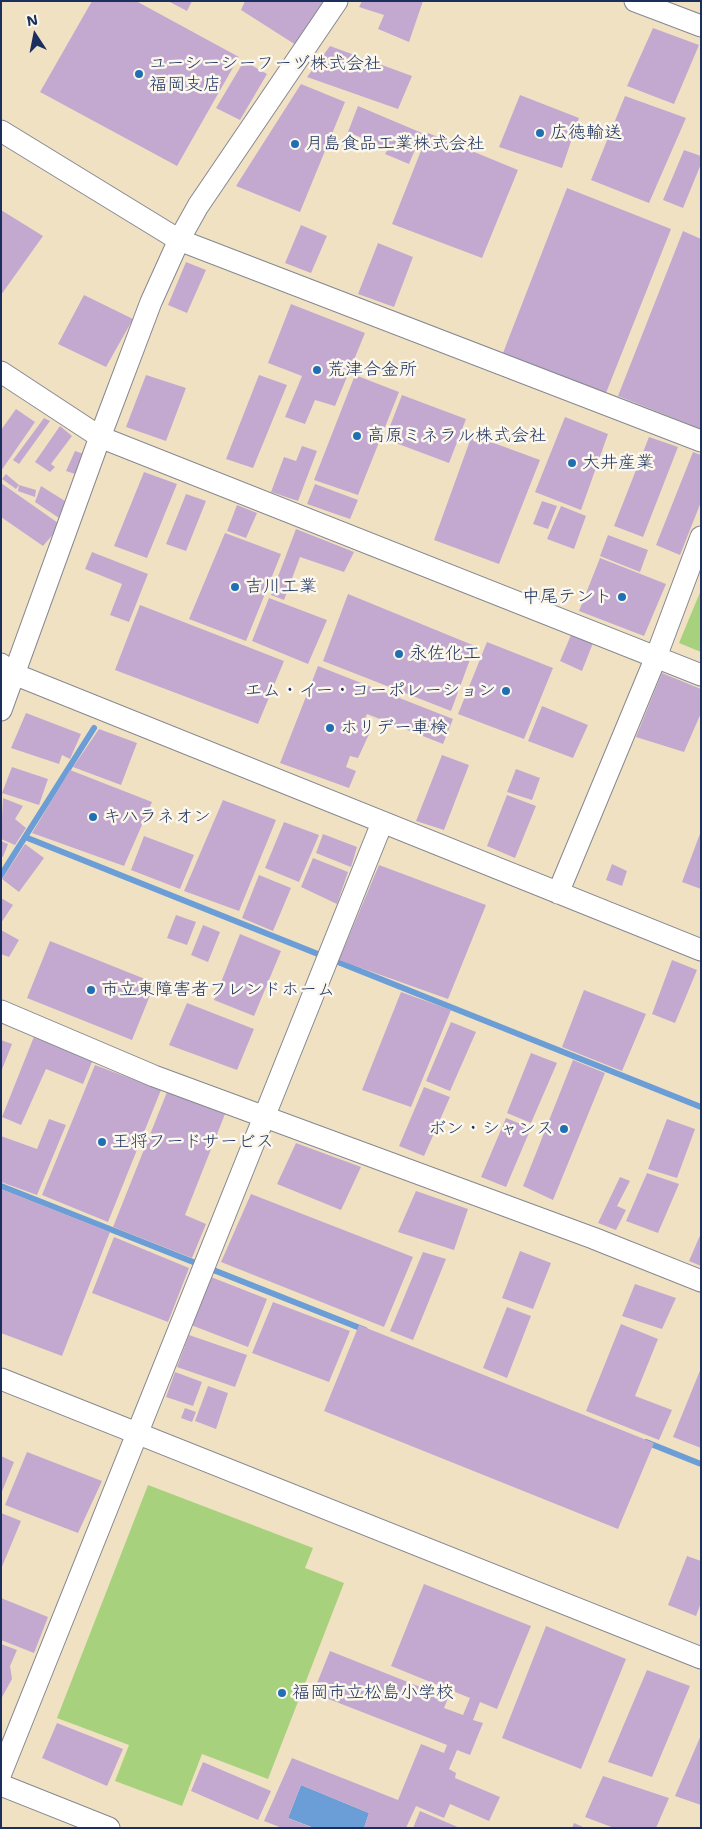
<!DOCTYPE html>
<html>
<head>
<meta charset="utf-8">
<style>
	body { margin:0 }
	#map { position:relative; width:702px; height:1829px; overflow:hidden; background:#f1e1c3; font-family:"Shantell Sans",sans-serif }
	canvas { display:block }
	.frame { position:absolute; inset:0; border:2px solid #1b2f5e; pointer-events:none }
	.north { position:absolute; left:10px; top:10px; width:50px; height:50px; -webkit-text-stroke:4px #fbf7ec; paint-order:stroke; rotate:349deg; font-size:14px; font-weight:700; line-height:20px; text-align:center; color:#1b2f5e }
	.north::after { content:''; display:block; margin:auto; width:18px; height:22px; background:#1b2f5e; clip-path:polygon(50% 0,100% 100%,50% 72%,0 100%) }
</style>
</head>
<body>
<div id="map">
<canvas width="702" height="1829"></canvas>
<div class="frame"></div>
<div class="north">N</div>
</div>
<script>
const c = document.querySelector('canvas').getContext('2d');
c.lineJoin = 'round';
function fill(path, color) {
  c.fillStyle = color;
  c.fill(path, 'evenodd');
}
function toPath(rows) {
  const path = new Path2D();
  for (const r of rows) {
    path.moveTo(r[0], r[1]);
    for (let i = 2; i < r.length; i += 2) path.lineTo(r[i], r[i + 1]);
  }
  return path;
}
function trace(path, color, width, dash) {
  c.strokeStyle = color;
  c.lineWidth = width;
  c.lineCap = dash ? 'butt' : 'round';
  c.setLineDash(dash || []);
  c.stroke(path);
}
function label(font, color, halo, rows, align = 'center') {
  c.font = font + ' "Shantell Sans","Klee One",sans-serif';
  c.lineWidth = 5;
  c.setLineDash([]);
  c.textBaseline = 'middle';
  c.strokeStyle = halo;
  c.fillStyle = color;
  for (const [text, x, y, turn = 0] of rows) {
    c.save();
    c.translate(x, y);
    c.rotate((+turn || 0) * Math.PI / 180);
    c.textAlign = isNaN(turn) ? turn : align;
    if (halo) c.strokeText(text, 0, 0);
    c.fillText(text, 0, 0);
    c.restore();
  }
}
fill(toPath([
	[701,590,701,652,679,643],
	[148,1485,313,1548,305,1568,344,1583,268,1779,202,1754,182,1806,115,1781,129,1745,57,1718]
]), '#a8d17d');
fill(toPath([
	[301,1785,369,1813,364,1828,314,1828,288,1818]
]), '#6b9dd6');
trace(toPath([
	[25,837,701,1107],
	[1,875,94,728],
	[1,1186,365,1330],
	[646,1442,701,1464]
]), '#6b9dd6', 6);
fill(toPath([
	[92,1,136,1,239,57,177,166,40,92],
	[168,1,192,1,187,11],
	[245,1,324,1,296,45,241,10],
	[362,1,423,1,409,42,378,29,384,15,359,7],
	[653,28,699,45,674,104,627,86],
	[330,46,412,76,398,109,307,77],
	[244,61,267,74,240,120,216,108],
	[301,84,345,102,300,212,236,186],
	[520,95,579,118,562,168,499,147],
	[625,96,686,118,649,203,591,180],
	[358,106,422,133,409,164,385,154,388,149,348,132],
	[428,133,518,170,482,258,392,224],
	[684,150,701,156,701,164,683,208,663,200],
	[567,188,671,229,606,393,503,353],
	[1,210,43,236,1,295],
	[301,225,327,236,311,273,285,263],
	[683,231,701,239,701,429,618,396],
	[378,243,413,257,394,307,358,294],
	[186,262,206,270,187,313,168,305],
	[84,295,133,319,106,367,58,344],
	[291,304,365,333,335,406,315,400,305,424,285,417,302,376,268,363],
	[146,375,186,388,166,441,126,427],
	[259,375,287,385,253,468,226,459],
	[355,375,399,392,358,495,314,480],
	[402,395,466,419,449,463,385,439],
	[16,409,35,422,1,471,1,430],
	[565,417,608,434,581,510,535,492],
	[44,418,50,421,19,464,13,460],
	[60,426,72,436,51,464,55,467,50,472,35,462],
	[472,435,540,460,499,564,434,540],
	[649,437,678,447,643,537,614,526],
	[302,446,317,451,298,501,271,492,284,457,296,461],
	[75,451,84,454,75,474,66,471],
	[693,452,701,455,701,502,680,555,656,545],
	[144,472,177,484,147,558,114,546],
	[6,474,19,485,16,489,2,479],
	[1,483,61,525,43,546,1,517],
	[315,484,358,500,350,519,307,504],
	[19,485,36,490,35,497,18,491],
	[41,486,65,501,59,518,35,502],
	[186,494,206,501,186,551,166,544],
	[542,501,557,506,548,529,533,524],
	[237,505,257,513,246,538,227,531],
	[561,506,586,516,574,549,547,539],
	[296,529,354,552,344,572,300,557,284,600,271,595],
	[225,533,281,554,246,641,189,619],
	[608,535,648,550,640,572,600,556],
	[92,552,148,574,129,622,110,615,122,584,85,569],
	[600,558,666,584,644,636,579,611],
	[348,594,475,646,451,711,323,661],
	[269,598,327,620,308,664,252,641],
	[140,605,284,661,258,724,115,670],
	[571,635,593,643,582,671,560,661],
	[487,642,553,668,524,739,458,714],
	[318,666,453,719,443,744,367,714,361,727,371,730,358,758,350,756,346,767,356,771,349,788,280,763],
	[662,673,701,689,701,713,684,752,636,737],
	[542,706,588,725,573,758,528,741],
	[26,713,81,734,70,759,62,755,59,764,11,748],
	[99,729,137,743,121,785,73,767],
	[442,755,469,765,444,830,416,821],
	[12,767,48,779,39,805,2,793],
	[516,769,540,778,532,800,507,792],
	[70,770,152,802,124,866,32,833],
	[507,795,536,806,515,858,487,846],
	[3,798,23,806,15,819,26,828,15,845,1,839],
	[223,800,276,820,239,911,184,891],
	[284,822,319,835,299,882,265,868],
	[701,831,701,889,682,882],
	[323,834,357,847,351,867,316,853],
	[144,836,194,855,180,889,131,870],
	[1,841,8,844,3,857,1,856],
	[25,844,44,858,19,892,2,879],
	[313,858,348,872,337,904,301,887],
	[612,864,627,871,622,886,606,880],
	[379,865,486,905,448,999,339,960],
	[259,875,291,888,273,931,242,918],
	[1,898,13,905,1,923],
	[176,915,196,922,187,945,167,938],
	[203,925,220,932,208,962,191,955],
	[1,930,19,940,9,957,1,954],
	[240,934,281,951,254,1016,214,1000],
	[50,941,155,983,132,1040,27,998],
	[672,960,697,970,675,1023,652,1014],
	[584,990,646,1014,622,1071,562,1047],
	[401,992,451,1010,411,1107,362,1090],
	[187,1003,254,1029,237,1070,169,1045],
	[451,1022,476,1032,450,1091,426,1081],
	[35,1034,94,1057,83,1084,46,1069,21,1125,2,1117],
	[1,1040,12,1044,1,1072],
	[531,1053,557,1063,531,1123,507,1113],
	[573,1060,605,1073,553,1200,523,1186],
	[95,1065,161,1090,108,1222,42,1195],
	[424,1087,450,1097,424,1156,399,1146],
	[167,1092,225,1114,185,1215,206,1224,192,1258,113,1227],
	[506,1118,531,1128,506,1187,481,1177],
	[49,1119,66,1125,37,1195,1,1182,1,1136,37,1149],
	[667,1119,695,1129,677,1178,648,1169],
	[296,1143,361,1167,341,1210,277,1184],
	[647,1173,679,1184,658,1233,626,1221],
	[620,1177,630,1181,617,1206,626,1210,616,1230,598,1223],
	[1,1189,110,1232,62,1356,1,1333],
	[416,1191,468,1209,454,1250,398,1232],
	[251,1194,413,1257,384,1327,221,1262],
	[701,1233,701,1266,689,1261],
	[114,1237,189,1268,168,1322,92,1293],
	[520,1251,551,1263,533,1309,502,1298],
	[423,1252,446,1259,413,1340,390,1331],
	[211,1277,267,1299,248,1347,191,1325],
	[635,1284,676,1298,662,1329,622,1316],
	[273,1302,350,1331,329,1382,252,1353],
	[507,1307,531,1316,507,1378,483,1368],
	[621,1324,658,1339,635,1396,672,1410,659,1440,586,1411],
	[359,1325,654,1443,618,1529,324,1411],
	[189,1335,247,1355,235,1387,177,1367],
	[701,1368,701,1448,673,1437],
	[175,1372,202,1382,193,1406,166,1397],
	[208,1386,228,1393,216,1429,195,1421],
	[185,1408,196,1412,192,1422,181,1418],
	[27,1452,102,1481,78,1533,5,1505],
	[1,1456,14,1462,1,1494],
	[1,1513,21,1521,1,1569],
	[687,1556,701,1561,701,1603,696,1616,668,1605],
	[424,1584,531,1626,497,1709,480,1702,473,1720,483,1723,470,1755,457,1750,449,1769,456,1773,455,1778,500,1797,489,1821,450,1804,444,1818,416,1806,406,1828,364,1828,369,1813,301,1785,288,1818,313,1828,282,1828,264,1821,292,1758,398,1800,421,1744,444,1753,447,1745,313,1693,330,1651,448,1698,444,1708,463,1715,470,1698,391,1666],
	[1,1598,48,1617,34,1653,1,1640],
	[546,1626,626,1659,581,1769,502,1738],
	[1,1644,17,1650,10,1666,12,1679,1,1699],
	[647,1670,690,1686,652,1777,608,1762],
	[57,1723,123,1749,107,1786,42,1758],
	[701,1735,701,1805,675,1796],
	[203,1762,271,1791,258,1820,191,1791],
	[603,1776,669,1798,656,1828,614,1828,585,1817],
	[420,1811,460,1828,413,1828],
	[574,1823,585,1828,572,1828]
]), '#c3a9d0');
const minor = toPath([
	[635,1,701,26],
	[1,131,179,240,701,441],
	[1,372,100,437,701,675],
	[1,664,14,674,701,950],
	[1,710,100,437,151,302,179,240,198,206,337,1],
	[558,893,656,657,701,537],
	[1,1011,154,1076,593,1238,701,1281],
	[1,1379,701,1658],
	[1,1773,382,823],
	[1,1785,109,1828]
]);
trace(minor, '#868890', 23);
trace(minor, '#fff', 21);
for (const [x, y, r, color] of [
	[139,74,5,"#1f6fb2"],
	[540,133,5,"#1f6fb2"],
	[295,144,5,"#1f6fb2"],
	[317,370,5,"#1f6fb2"],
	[357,436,5,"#1f6fb2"],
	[572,463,5,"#1f6fb2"],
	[235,587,5,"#1f6fb2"],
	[622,597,5,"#1f6fb2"],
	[399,654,5,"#1f6fb2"],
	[506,691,5,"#1f6fb2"],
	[330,728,5,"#1f6fb2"],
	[93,817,5,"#1f6fb2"],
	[91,990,5,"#1f6fb2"],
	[564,1129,5,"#1f6fb2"],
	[102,1142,5,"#1f6fb2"],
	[282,1693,5,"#1f6fb2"]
]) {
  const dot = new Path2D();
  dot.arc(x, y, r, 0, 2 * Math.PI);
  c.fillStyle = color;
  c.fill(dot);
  trace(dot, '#fbf7ec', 2);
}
label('18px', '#1b2f5e', '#fbf7ec', [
	["ユーシーシーフーヅ株式会社",149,64],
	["福岡支店",149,85],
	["広徳輸送",550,133],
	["月島食品工業株式会社",305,144],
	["荒津合金所",327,370],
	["高原ミネラル株式会社",367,436],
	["大井産業",582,463],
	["吉川工業",245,587],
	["中尾テント",612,597,"right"],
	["永佐化工",409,654],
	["エム・イー・コーポレーション",496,691,"right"],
	["ホリデー車検",340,728],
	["キハラネオン",103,817],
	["市立東障害者フレンドホーム",101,990],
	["ボン・シャンス",554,1129,"right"],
	["王将フードサービス",112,1142],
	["福岡市立松島小学校",292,1693]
], 'left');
</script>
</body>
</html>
